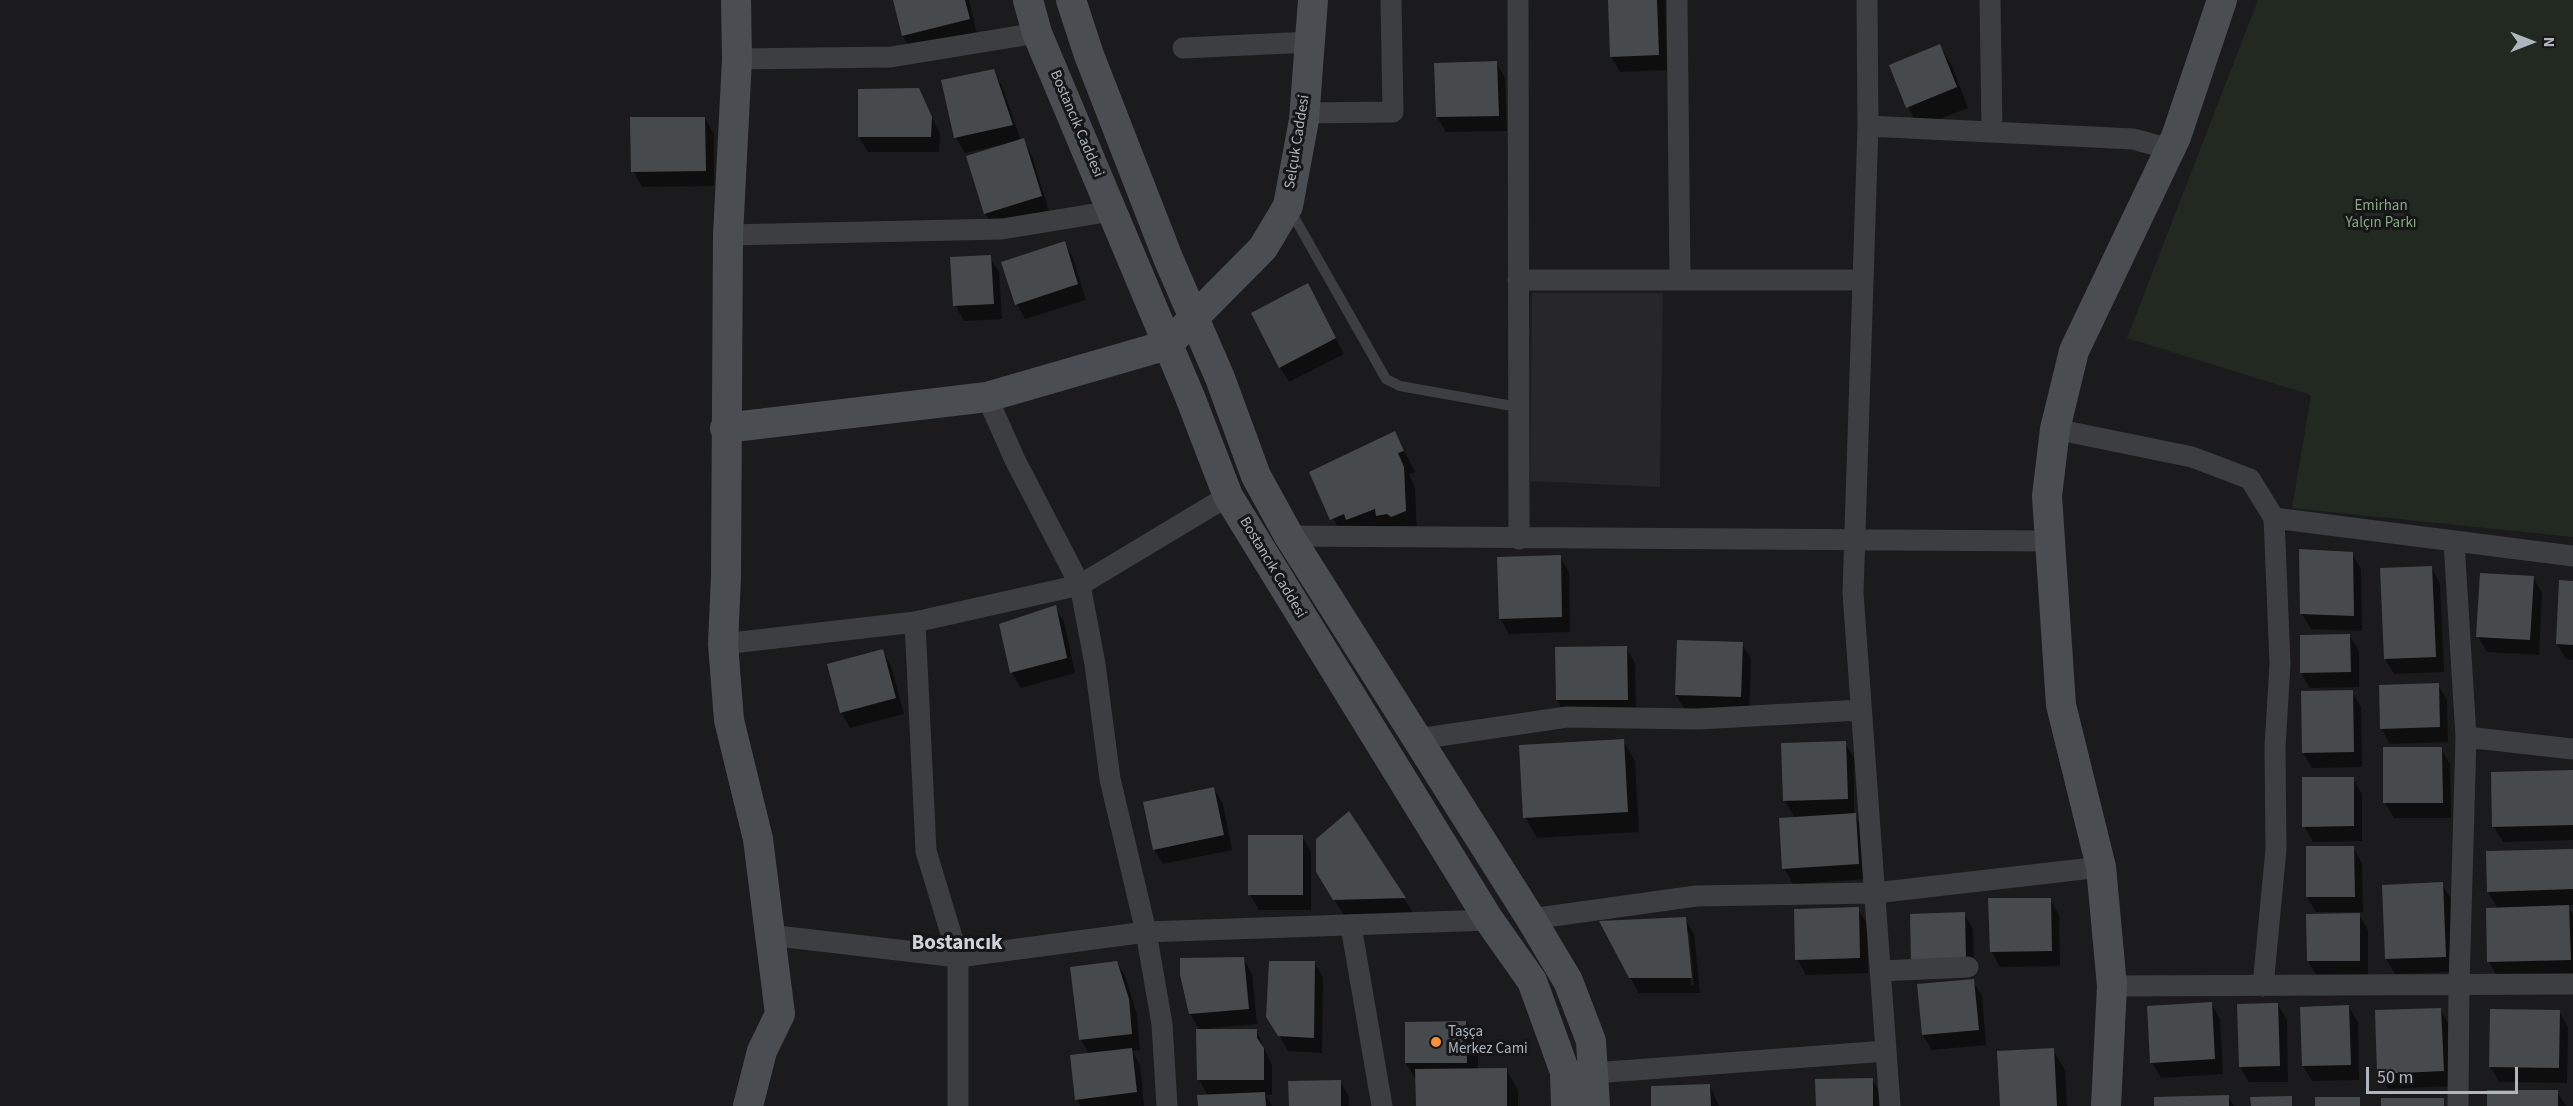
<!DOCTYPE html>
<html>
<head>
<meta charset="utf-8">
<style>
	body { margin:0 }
	#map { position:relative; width:2573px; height:1106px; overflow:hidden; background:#1b1b1d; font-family:"Source Sans 3",sans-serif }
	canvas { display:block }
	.north { position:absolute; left:2501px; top:12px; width:60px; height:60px; -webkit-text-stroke:4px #161618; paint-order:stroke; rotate:90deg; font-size:16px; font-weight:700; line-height:24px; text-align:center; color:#adb5bd }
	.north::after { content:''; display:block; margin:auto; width:21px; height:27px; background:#adb5bd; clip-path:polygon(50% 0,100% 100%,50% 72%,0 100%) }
	.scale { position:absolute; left:2366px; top:1067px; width:152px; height:27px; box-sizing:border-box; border:3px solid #adb5bd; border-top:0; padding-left:8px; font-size:18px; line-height:21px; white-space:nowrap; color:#adb5bd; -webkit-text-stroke:4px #161618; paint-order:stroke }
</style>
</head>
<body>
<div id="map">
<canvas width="2573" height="1106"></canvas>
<div class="north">N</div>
<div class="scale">50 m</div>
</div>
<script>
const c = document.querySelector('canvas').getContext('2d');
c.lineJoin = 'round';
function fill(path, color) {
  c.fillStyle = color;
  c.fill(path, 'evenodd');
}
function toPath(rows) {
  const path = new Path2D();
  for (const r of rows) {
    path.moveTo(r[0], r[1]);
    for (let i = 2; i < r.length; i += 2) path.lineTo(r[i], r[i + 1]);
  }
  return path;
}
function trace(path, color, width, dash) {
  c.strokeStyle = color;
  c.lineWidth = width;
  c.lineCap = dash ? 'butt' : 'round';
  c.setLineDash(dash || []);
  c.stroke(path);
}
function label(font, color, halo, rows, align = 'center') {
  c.font = font + ' "Source Sans 3",sans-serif';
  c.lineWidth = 6;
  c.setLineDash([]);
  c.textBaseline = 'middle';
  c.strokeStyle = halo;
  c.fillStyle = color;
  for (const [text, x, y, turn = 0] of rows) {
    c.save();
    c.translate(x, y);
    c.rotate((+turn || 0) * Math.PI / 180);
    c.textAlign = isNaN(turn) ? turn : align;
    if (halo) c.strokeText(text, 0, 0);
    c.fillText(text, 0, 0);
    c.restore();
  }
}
fill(toPath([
	[1532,293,1663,293,1660,487,1530,481]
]), '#27272a');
fill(toPath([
	[2258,0,2573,0,2573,537,2292,508,2311,395,2127,338]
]), '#212920');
fill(toPath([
	[894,0,969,0,977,34,912,51,903,36],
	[1610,0,1665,0,1667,70,1620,72,1611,56],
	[1940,46,1952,66,1968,108,1919,127,1908,107],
	[1496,62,1505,78,1507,131,1446,132,1437,117],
	[993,71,1002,86,1021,141,1023,140,1032,156,1049,211,994,229,985,213,999,145,965,153,956,138],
	[918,89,940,134,939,152,868,152,859,137],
	[705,118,714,134,714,186,642,187,633,171],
	[1064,243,1073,258,1086,300,1025,319,1017,304],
	[990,257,999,272,1002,319,964,321,955,305],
	[1316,301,1344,354,1289,382,1280,367],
	[1395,433,1415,472,1409,474,1415,489,1417,532,1344,540,1311,473],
	[2352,554,2361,569,2362,631,2311,629,2302,614],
	[1560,557,1569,572,1570,632,1509,634,1500,618],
	[2431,567,2440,583,2444,672,2394,674,2385,659],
	[2533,577,2542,593,2539,655,2487,652,2478,637],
	[2573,583,2573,660,2566,659,2557,644],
	[1055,607,1064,622,1075,673,1021,688,1012,673,1001,625],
	[2350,636,2359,651,2359,687,2310,688,2301,673],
	[1742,644,1751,659,1749,712,1685,710,1676,695],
	[1557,648,1626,648,1635,663,1636,715,1566,716,1557,700],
	[882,651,891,666,904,714,850,728,841,712],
	[2438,685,2447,700,2448,742,2390,744,2381,728],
	[2352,692,2361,707,2362,767,2312,768,2303,753],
	[1623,741,1635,761,1639,832,1537,838,1525,817],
	[1845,743,1854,758,1854,814,1864,830,1867,879,1793,884,1784,868,1795,818,1784,800],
	[2441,748,2450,764,2451,818,2394,818,2385,803],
	[2573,771,2573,840,2503,842,2494,827],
	[2353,778,2362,794,2362,841,2313,842,2304,826],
	[1214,789,1223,804,1232,850,1163,864,1154,849],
	[1349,813,1404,899,1413,913,1344,915,1327,888],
	[1250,836,1302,836,1311,852,1311,910,1259,910,1250,895],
	[2353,847,2362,863,2363,912,2316,912,2307,897],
	[2573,850,2573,905,2567,905,2573,915,2573,975,2498,978,2489,962,2487,909,2498,909,2488,892],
	[2442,884,2451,899,2454,972,2395,974,2386,959],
	[2050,899,2059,915,2060,966,2000,967,1991,951],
	[1858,909,1867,924,1868,973,1806,975,1797,959],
	[1964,914,1973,929,1974,975,1922,977],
	[2359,915,2368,930,2368,976,2317,976,2308,961,2307,916],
	[1685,919,1694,934,1700,993,1639,993,1630,977],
	[1686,933,1689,933,1694,985,1691,986],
	[1243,958,1252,974,1257,1024,1211,1028,1211,1030,1256,1030,1272,1065,1272,1095,1266,1095,1272,1106,1199,1106,1208,1096,1199,1080,1200,1030,1190,1014],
	[1314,962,1323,978,1322,1053,1288,1051,1268,1016],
	[1117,963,1126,978,1137,1015,1140,1050,1132,1051,1140,1065,1144,1106,1080,1106,1077,1099,1089,1054,1081,1040],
	[1973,981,1982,996,1986,1045,1932,1050,1923,1035],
	[2211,1003,2220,1019,2223,1074,2161,1078,2152,1062],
	[2278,1005,2287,1020,2288,1082,2249,1082,2240,1067,2239,1006],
	[2349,1007,2358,1022,2359,1080,2312,1081,2303,1066],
	[2440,1009,2449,1025,2452,1086,2388,1089,2379,1073],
	[2559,1012,2568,1027,2567,1083,2499,1082,2490,1066],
	[1466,1022,1478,1043,1478,1070,1506,1069,1518,1090,1518,1106,1417,1106,1416,1080,1406,1063],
	[2053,1050,2065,1070,2067,1106,2001,1106],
	[1872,1079,1881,1095,1881,1106,1817,1106],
	[1340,1081,1349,1097,1349,1106,1290,1106],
	[1710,1086,1719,1106,1653,1106],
	[2557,1092,2566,1106,2488,1106],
	[2228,1097,2234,1106,2156,1106]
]), '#0007');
fill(toPath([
	[893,0,965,0,970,19,902,36],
	[1608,0,1657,0,1659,55,1610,57],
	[1940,44,1957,87,1906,108,1889,65],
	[1497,61,1499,116,1436,117,1434,63],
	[994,69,1013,125,954,138,941,80],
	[919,88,932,117,931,137,858,137,858,89],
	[630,117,705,117,706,171,631,172],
	[1024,138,1042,196,984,214,966,156],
	[1065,241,1078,284,1015,305,1001,262],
	[991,255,994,304,953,306,950,257],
	[1308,283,1336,338,1279,368,1251,313],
	[1395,431,1404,451,1398,453,1404,467,1406,511,1391,517,1387,514,1376,516,1375,509,1346,520,1344,514,1330,520,1309,472],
	[2299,549,2353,552,2354,616,2300,614],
	[1561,555,1562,617,1499,619,1497,557],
	[2432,566,2436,657,2384,659,2380,568],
	[2480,573,2534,576,2530,640,2476,637],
	[2559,580,2573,581,2573,645,2556,644],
	[1056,605,1067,658,1010,673,999,624],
	[2350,634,2351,672,2300,673,2300,635],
	[1677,640,1743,642,1741,697,1675,695],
	[1627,646,1628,700,1556,700,1555,647],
	[883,649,896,698,840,713,827,664],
	[2439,683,2440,727,2380,729,2379,685],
	[2353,690,2354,752,2302,753,2301,691],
	[1624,739,1628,812,1523,818,1519,745],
	[1846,741,1848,799,1783,801,1781,743],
	[2383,747,2442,747,2443,803,2383,803],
	[2573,770,2573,825,2492,827,2491,772],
	[2302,777,2354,777,2354,826,2302,827],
	[1214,787,1224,835,1153,850,1143,802],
	[1349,811,1406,898,1333,900,1316,872,1316,839],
	[1856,813,1859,864,1782,869,1779,818],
	[1248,835,1303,835,1303,895,1248,895],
	[2306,846,2354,846,2355,897,2306,897],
	[2573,849,2573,889,2487,892,2486,851],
	[2443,882,2446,957,2385,959,2382,885],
	[1988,898,2051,898,2052,951,1990,952],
	[2569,905,2571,960,2487,962,2486,908],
	[1859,907,1860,958,1795,960,1794,909],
	[1965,912,1966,960,1911,962,1910,914],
	[2360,913,2360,961,2307,961,2306,914],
	[1686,917,1692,978,1629,978,1599,921],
	[1244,957,1249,1009,1189,1014,1180,975,1180,958],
	[1117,961,1129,999,1132,1034,1079,1040,1070,967],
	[1269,961,1315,961,1314,1038,1278,1036,1266,1017],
	[1974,979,1979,1030,1922,1035,1917,984],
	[2212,1002,2215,1059,2150,1063,2147,1006],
	[2278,1003,2280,1066,2239,1067,2237,1004],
	[2349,1005,2351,1065,2302,1066,2300,1007],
	[2441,1008,2444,1071,2377,1074,2375,1010],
	[2490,1009,2560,1010,2559,1068,2489,1067],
	[1466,1021,1467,1063,1405,1063,1405,1022],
	[1196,1029,1257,1029,1257,1038,1264,1048,1264,1080,1197,1080],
	[1132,1048,1137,1092,1075,1100,1070,1055],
	[2054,1048,2057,1106,2000,1106,1997,1051],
	[1507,1068,1507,1106,1416,1106,1415,1069],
	[1873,1078,1873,1106,1816,1106,1815,1079],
	[1341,1080,1341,1106,1289,1106,1288,1081],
	[1710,1084,1711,1106,1651,1106,1651,1086],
	[2487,1090,2558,1090,2558,1106,2487,1106],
	[1265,1092,1266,1106,1198,1106,1197,1095],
	[2229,1095,2229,1106,2154,1106,2154,1097],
	[2292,1096,2292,1106,2251,1106,2250,1097],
	[2315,1097,2360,1097,2360,1106,2315,1106],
	[2381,1098,2444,1098,2444,1106,2381,1106]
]), '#474a4d');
trace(toPath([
	[1290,210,1386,379,1400,386,1518,407]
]), '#3c3e42', 10);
trace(toPath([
	[1518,0,1519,539],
	[1677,0,1680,280],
	[1867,0,1868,126,1853,593,1890,1106],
	[1990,0,1992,130],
	[1183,48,1310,42],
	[737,59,891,57,1037,33],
	[1304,113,1393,112,1391,0],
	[1868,126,2133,139,2170,149],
	[728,235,1002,229,1112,211],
	[1518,280,1862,280],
	[987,397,1015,460,1080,585,1095,664,1110,779,1146,932,1162,1024,1167,1106],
	[2055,429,2192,457,2250,479,2274,518,2573,556],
	[1289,536,2049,541],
	[2454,542,2466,737,2459,985,2458,1106],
	[915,622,926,851,958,957,958,1106],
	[723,644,915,622,1080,585,1228,496],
	[2466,737,2573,749],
	[1418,739,1567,717,1698,719,1861,710],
	[1531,919,1696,896,1875,893,2101,867],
	[1351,926,1382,1106],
	[769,935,958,957,1146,932,1489,920],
	[1880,971,1968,967],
	[2112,986,2573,984],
	[2263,986,2276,849,2275,747,2280,664,2274,518],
	[1594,1073,1886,1051]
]), '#3c3e42', 21);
trace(toPath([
	[736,0,737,59,728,235,726,576,723,644,729,720,758,839,780,1014,762,1051,748,1106],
	[1028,0,1037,33,1190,397,1228,496,1489,920,1532,981,1565,1072,1566,1106],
	[1071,0,1089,55,1168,258,1220,378,1256,476,1289,536,1531,919,1568,981,1591,1041,1595,1106],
	[725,428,987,397,1167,345,1263,248,1288,206,1304,120,1313,0],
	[2106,1106,2112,986,2101,867,2061,705,2047,496,2055,429,2074,351,2176,137,2222,0]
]), '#4a4e53', 30);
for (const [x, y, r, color] of [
	[1436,1042,6,"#f6913a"]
]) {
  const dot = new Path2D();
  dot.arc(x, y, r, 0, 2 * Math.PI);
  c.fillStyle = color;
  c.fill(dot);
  trace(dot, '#161618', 2);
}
label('15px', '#adb5bd', '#161618', [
	["Bostancık Caddesi",1076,124,67],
	["Selçuk Caddesi",1298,142,-81],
	["Bostancık Caddesi",1272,568,59]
]);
label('15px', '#89a884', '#161618', [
	["Emirhan",2381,207],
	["Yalçın Parkı",2381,224]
]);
label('15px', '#adb5bd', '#161618', [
	["Taşça",1448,1033],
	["Merkez Cami",1448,1050]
], 'left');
label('bold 21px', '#ced3d9', '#161618', [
	["Bostancık",957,944]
]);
</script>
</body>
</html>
